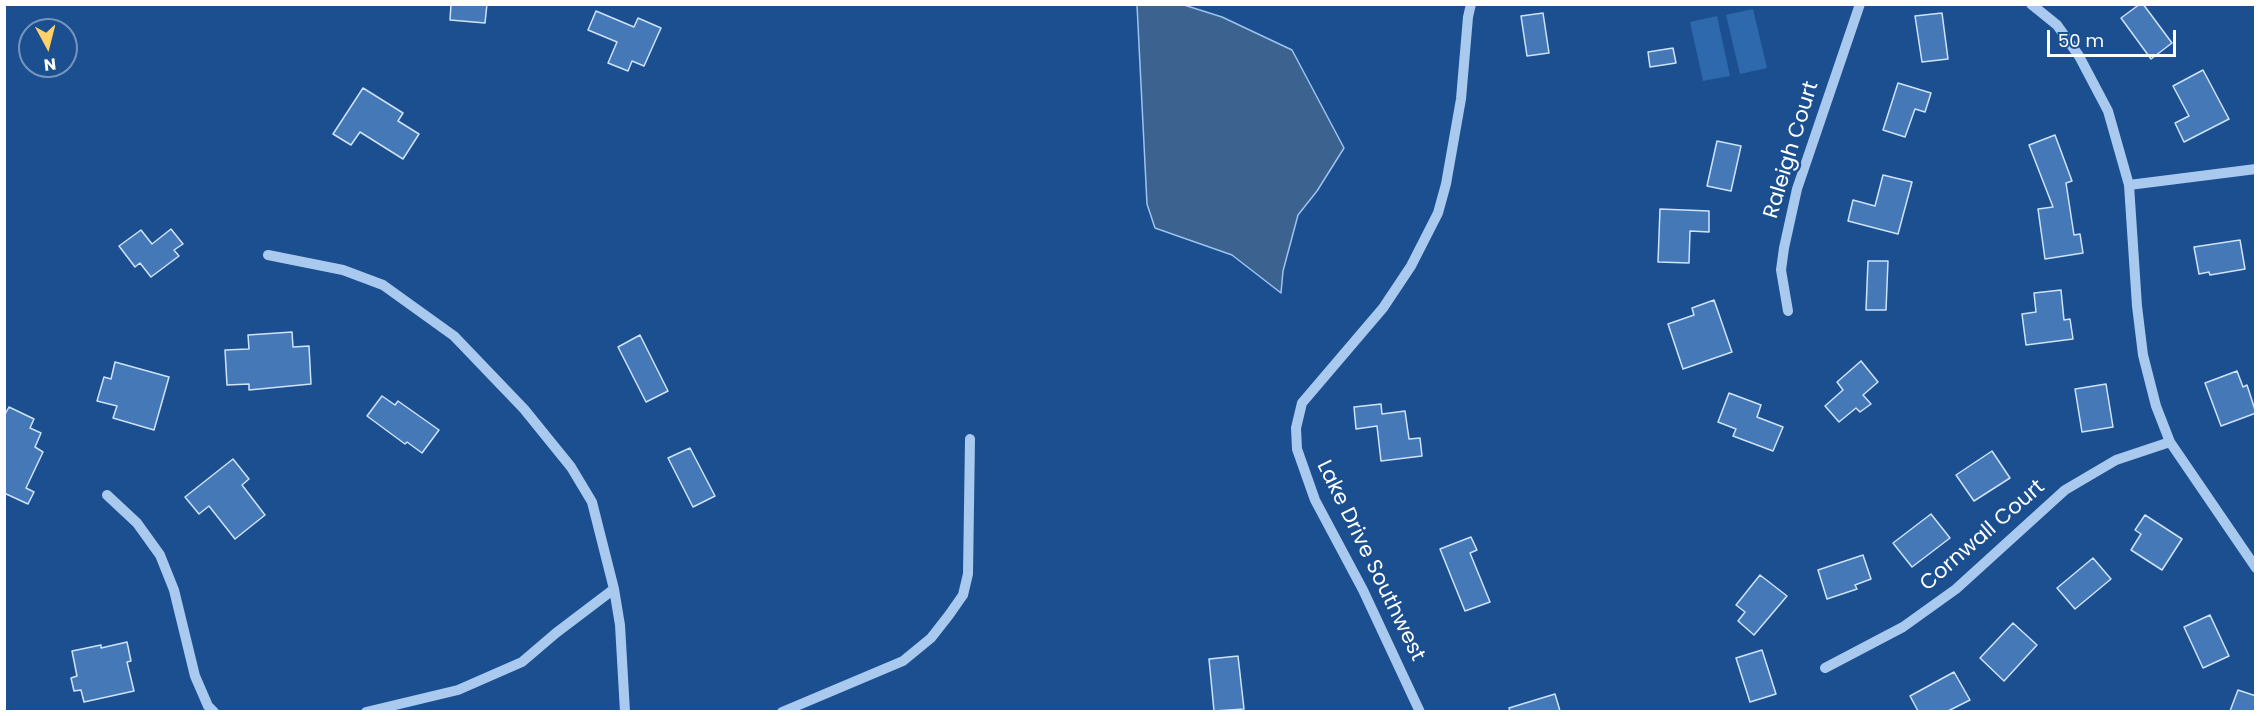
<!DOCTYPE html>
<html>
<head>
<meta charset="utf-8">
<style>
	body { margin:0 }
	#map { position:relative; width:2260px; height:716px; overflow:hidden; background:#1b4f8f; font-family:Poppins,sans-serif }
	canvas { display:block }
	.frame { position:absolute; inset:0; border:6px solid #fff; pointer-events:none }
	.north { position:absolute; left:18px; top:18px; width:60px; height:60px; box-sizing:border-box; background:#1b4f8f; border:2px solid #7695bc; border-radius:50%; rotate:173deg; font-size:16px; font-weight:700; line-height:24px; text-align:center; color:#fff }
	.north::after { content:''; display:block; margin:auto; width:21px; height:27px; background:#ffd166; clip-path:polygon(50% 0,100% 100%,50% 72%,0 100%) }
	.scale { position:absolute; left:2047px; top:30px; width:129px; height:27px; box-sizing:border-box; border:3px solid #fff; border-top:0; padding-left:8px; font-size:18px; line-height:21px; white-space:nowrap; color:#fff; -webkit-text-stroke:4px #1b4f8f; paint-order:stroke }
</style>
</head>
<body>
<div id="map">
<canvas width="2260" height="716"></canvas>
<div class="frame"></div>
<div class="north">N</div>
<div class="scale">50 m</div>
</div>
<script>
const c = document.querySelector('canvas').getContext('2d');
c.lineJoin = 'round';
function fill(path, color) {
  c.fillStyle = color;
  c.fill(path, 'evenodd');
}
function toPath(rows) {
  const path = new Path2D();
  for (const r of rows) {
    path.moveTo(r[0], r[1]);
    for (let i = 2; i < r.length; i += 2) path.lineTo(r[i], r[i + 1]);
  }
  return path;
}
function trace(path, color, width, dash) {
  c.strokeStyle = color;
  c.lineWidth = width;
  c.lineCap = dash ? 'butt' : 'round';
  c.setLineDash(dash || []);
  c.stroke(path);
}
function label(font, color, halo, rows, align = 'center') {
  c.font = font + ' Poppins,sans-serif';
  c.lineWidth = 5;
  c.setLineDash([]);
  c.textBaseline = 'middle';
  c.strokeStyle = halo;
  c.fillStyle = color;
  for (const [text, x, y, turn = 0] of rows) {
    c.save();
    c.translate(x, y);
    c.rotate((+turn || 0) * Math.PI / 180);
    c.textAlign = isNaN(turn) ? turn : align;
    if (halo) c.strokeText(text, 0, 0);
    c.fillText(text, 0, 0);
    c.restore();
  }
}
fill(toPath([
	[1753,9,1767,68,1740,74,1726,15],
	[1717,16,1730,76,1703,81,1690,22]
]), '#2e69ad');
const water = toPath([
	[1137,5,1184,5,1222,17,1292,50,1344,148,1317,191,1298,215,1283,271,1281,293,1232,255,1155,228,1147,204,1137,5]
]);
fill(water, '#3c6290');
trace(water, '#9cc4f0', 1.5);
const building = toPath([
	[451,4,487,4,485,23,450,20,451,4],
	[2140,4,2143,4,2172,43,2151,59,2121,18,2140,4],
	[596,11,634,27,638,18,661,28,644,66,632,61,628,71,608,63,617,42,588,30,596,11],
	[1543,13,1549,53,1527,56,1521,16,1543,13],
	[1942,13,1948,59,1922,62,1915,16,1942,13],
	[1673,48,1676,63,1650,67,1648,52,1673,48],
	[2203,70,2229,119,2184,142,2175,123,2189,116,2173,86,2203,70],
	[1898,83,1931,93,1925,112,1915,109,1905,137,1883,130,1898,83],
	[363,88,403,113,398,121,419,134,403,159,360,132,351,145,333,134,363,88],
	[2055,135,2072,181,2066,183,2074,235,2080,234,2083,253,2045,259,2038,209,2053,207,2029,145,2055,135],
	[1717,141,1741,146,1731,191,1707,186,1717,141],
	[1883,175,1912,182,1898,234,1848,221,1853,200,1875,206,1883,175],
	[1660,209,1709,211,1709,232,1690,231,1689,263,1658,262,1660,209],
	[171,229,183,244,174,250,179,256,151,277,140,263,135,267,119,246,141,230,152,244,171,229],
	[2240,240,2245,269,2210,275,2209,272,2199,274,2194,247,2240,240],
	[1868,261,1888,261,1886,310,1866,310,1868,261],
	[2061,290,2064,320,2070,319,2073,339,2026,345,2022,314,2036,312,2034,293,2061,290],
	[1714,300,1732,352,1683,369,1668,324,1694,315,1692,308,1714,300],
	[292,332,293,347,309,346,311,384,249,390,249,384,227,385,225,350,249,349,248,335,292,332],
	[640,335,668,391,646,402,618,347,640,335],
	[1861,361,1878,382,1863,395,1871,404,1860,412,1856,408,1839,422,1825,406,1843,390,1837,382,1861,361],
	[115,362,169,377,154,430,113,418,117,406,97,401,104,377,111,379,115,362],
	[2237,371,2243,387,2247,385,2256,413,2221,426,2205,383,2237,371],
	[2106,384,2113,427,2082,432,2075,389,2106,384],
	[1729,393,1761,405,1757,417,1783,427,1773,451,1733,436,1736,429,1718,422,1729,393],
	[382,396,395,405,398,401,439,430,422,453,407,442,405,444,367,416,382,396],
	[1381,404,1382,414,1405,411,1409,439,1420,438,1422,456,1381,461,1377,426,1356,429,1354,407,1381,404],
	[9,407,34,419,30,428,41,433,35,447,43,452,26,488,34,492,28,504,4,493,4,416,9,407],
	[690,448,715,496,693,507,668,458,690,448],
	[1992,451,2010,478,1974,501,1956,475,1992,451],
	[233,459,249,479,242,485,265,515,235,539,209,506,199,514,185,497,233,459],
	[1931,514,1950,538,1912,567,1893,543,1931,514],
	[2145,515,2182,539,2162,570,2131,550,2141,534,2135,530,2145,515],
	[1471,537,1477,550,1470,553,1490,602,1465,611,1440,549,1471,537],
	[1863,555,1871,579,1855,585,1857,589,1827,599,1818,570,1863,555],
	[2093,558,2111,579,2075,609,2057,588,2093,558],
	[1760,575,1787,596,1754,635,1738,621,1745,612,1736,605,1760,575],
	[2210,615,2229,656,2203,668,2184,627,2210,615],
	[2013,623,2037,645,2004,681,1980,658,2013,623],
	[127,642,131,661,127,662,134,691,84,702,81,690,74,691,71,678,77,676,72,651,101,645,101,648,127,642],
	[1762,650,1776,694,1750,702,1736,658,1762,650],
	[1238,656,1244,709,1214,711,1209,659,1238,656],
	[1954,672,1970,700,1948,711,1918,711,1910,696,1954,672],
	[2238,690,2256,696,2256,711,2230,711,2238,690],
	[1555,694,1560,711,1510,711,1509,708,1555,694]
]);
fill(building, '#4478b7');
trace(building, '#cfe3fa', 1.5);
trace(toPath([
	[2031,4,2057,25,2079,56,2108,111,2129,185,2137,306,2143,355,2156,406,2170,442,2256,568],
	[2129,185,2256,169],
	[268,255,343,270,383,285,454,336,524,409,571,467,592,502,614,589,620,625,625,712],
	[1788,311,1781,270,1784,248,1797,189,1860,4],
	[107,495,137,523,160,555,174,590,195,676,208,706,214,712],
	[1825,668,1903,627,1956,589,2065,490,2116,460,2170,442],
	[366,712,458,690,522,662,556,633,614,589],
	[782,712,903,661,931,638,949,615,963,595,968,574,970,439],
	[1420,712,1363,590,1315,500,1297,449,1296,428,1302,403,1383,308,1411,266,1438,213,1446,184,1461,99,1468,17,1471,4]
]), '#a9c9ee', 10);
label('21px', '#fff', '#1b4f8f', [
	["Raleigh Court",1792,150,-73],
	["Cornwall Court",1983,536,-41],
	["Lake Drive Southwest",1370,561,64]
]);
</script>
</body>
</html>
